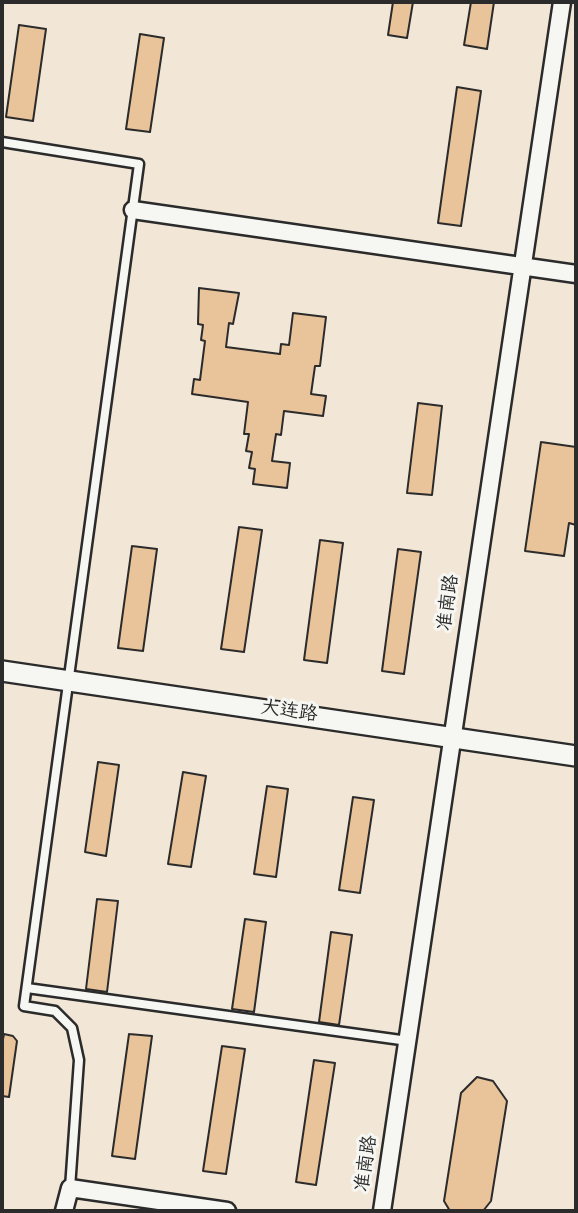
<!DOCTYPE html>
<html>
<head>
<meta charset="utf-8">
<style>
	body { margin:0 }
	#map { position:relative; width:578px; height:1213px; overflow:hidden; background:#f2e7d7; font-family:Kalam,sans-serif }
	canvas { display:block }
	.frame { position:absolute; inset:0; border:4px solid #2b2b2b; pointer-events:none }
</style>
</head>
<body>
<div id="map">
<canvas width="578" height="1213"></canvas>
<div class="frame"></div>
</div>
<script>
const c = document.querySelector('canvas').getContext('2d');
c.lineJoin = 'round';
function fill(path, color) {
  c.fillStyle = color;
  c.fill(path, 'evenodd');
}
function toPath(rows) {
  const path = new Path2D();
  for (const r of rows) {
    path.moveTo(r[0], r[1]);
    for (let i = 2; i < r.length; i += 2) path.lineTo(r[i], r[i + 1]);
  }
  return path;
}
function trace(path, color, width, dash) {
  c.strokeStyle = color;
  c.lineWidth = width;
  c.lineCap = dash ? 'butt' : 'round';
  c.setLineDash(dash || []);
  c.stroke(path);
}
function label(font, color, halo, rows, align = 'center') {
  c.font = font + ' Kalam,"LXGW WenKai TC",sans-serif';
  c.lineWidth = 6;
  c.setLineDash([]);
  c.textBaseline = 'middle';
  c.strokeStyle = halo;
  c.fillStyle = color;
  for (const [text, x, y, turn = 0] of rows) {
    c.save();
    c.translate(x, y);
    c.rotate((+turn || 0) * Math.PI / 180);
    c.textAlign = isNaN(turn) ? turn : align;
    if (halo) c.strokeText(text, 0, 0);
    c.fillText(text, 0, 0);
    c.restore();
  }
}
const building = toPath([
	[393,2,413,2,407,38,388,35,393,2],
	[471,2,494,2,487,49,464,45,471,2],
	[19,25,46,29,33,121,6,117,19,25],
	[140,34,164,38,150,132,126,129,140,34],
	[457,87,481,91,461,226,438,223,457,87],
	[199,288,239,293,233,324,229,323,226,347,280,354,281,344,289,345,293,313,326,317,320,366,315,366,311,394,326,396,323,416,284,411,281,435,276,434,272,461,290,463,287,488,253,484,255,469,249,468,252,452,246,451,249,434,244,434,248,402,192,394,194,379,200,380,205,341,201,340,203,325,198,324,199,288],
	[418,403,442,406,432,495,407,493,418,403],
	[541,442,576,447,576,525,569,523,564,556,525,551,541,442],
	[239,527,262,530,244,652,221,649,239,527],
	[320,540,343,543,327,663,304,660,320,540],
	[132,546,157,549,143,651,118,648,132,546],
	[398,549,421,552,404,674,382,671,398,549],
	[98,762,119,765,106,856,85,852,98,762],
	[183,772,206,776,191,867,168,864,183,772],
	[267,786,288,789,276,877,254,874,267,786],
	[353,797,374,800,360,893,339,890,353,797],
	[97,899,118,901,107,992,86,989,97,899],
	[245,919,266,922,254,1012,232,1009,245,919],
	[331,932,352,935,339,1025,319,1022,331,932],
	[4,1034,13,1036,17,1041,9,1097,2,1096,2,1044,4,1034],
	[129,1034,152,1036,135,1159,112,1156,129,1034],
	[222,1046,245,1049,226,1174,203,1171,222,1046],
	[314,1060,335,1063,316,1185,296,1182,314,1060],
	[477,1077,493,1081,507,1101,491,1201,483,1211,450,1211,444,1201,461,1093,477,1077]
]);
fill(building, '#e9c399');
trace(building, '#2b2b2b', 2);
const service = toPath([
	[2,142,139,164,24,1006,55,1011,72,1028,79,1060,70,1188],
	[27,988,408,1041]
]);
const minor = toPath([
	[133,210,576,274],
	[64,1211,70,1188,227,1211],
	[382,1211,562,2]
]);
const tertiary = toPath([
	[2,671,576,756]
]);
trace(service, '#2b2b2b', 13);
trace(minor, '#2b2b2b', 21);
trace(tertiary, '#2b2b2b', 24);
trace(service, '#f6f6f2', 8);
trace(minor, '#f6f6f2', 16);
trace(tertiary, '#f6f6f2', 19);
label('19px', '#2b2b2b', '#f6f6f2', [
	["准南路",450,603,-82],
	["大连路",289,713,8],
	["准南路",368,1164,-81]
]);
</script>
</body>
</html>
